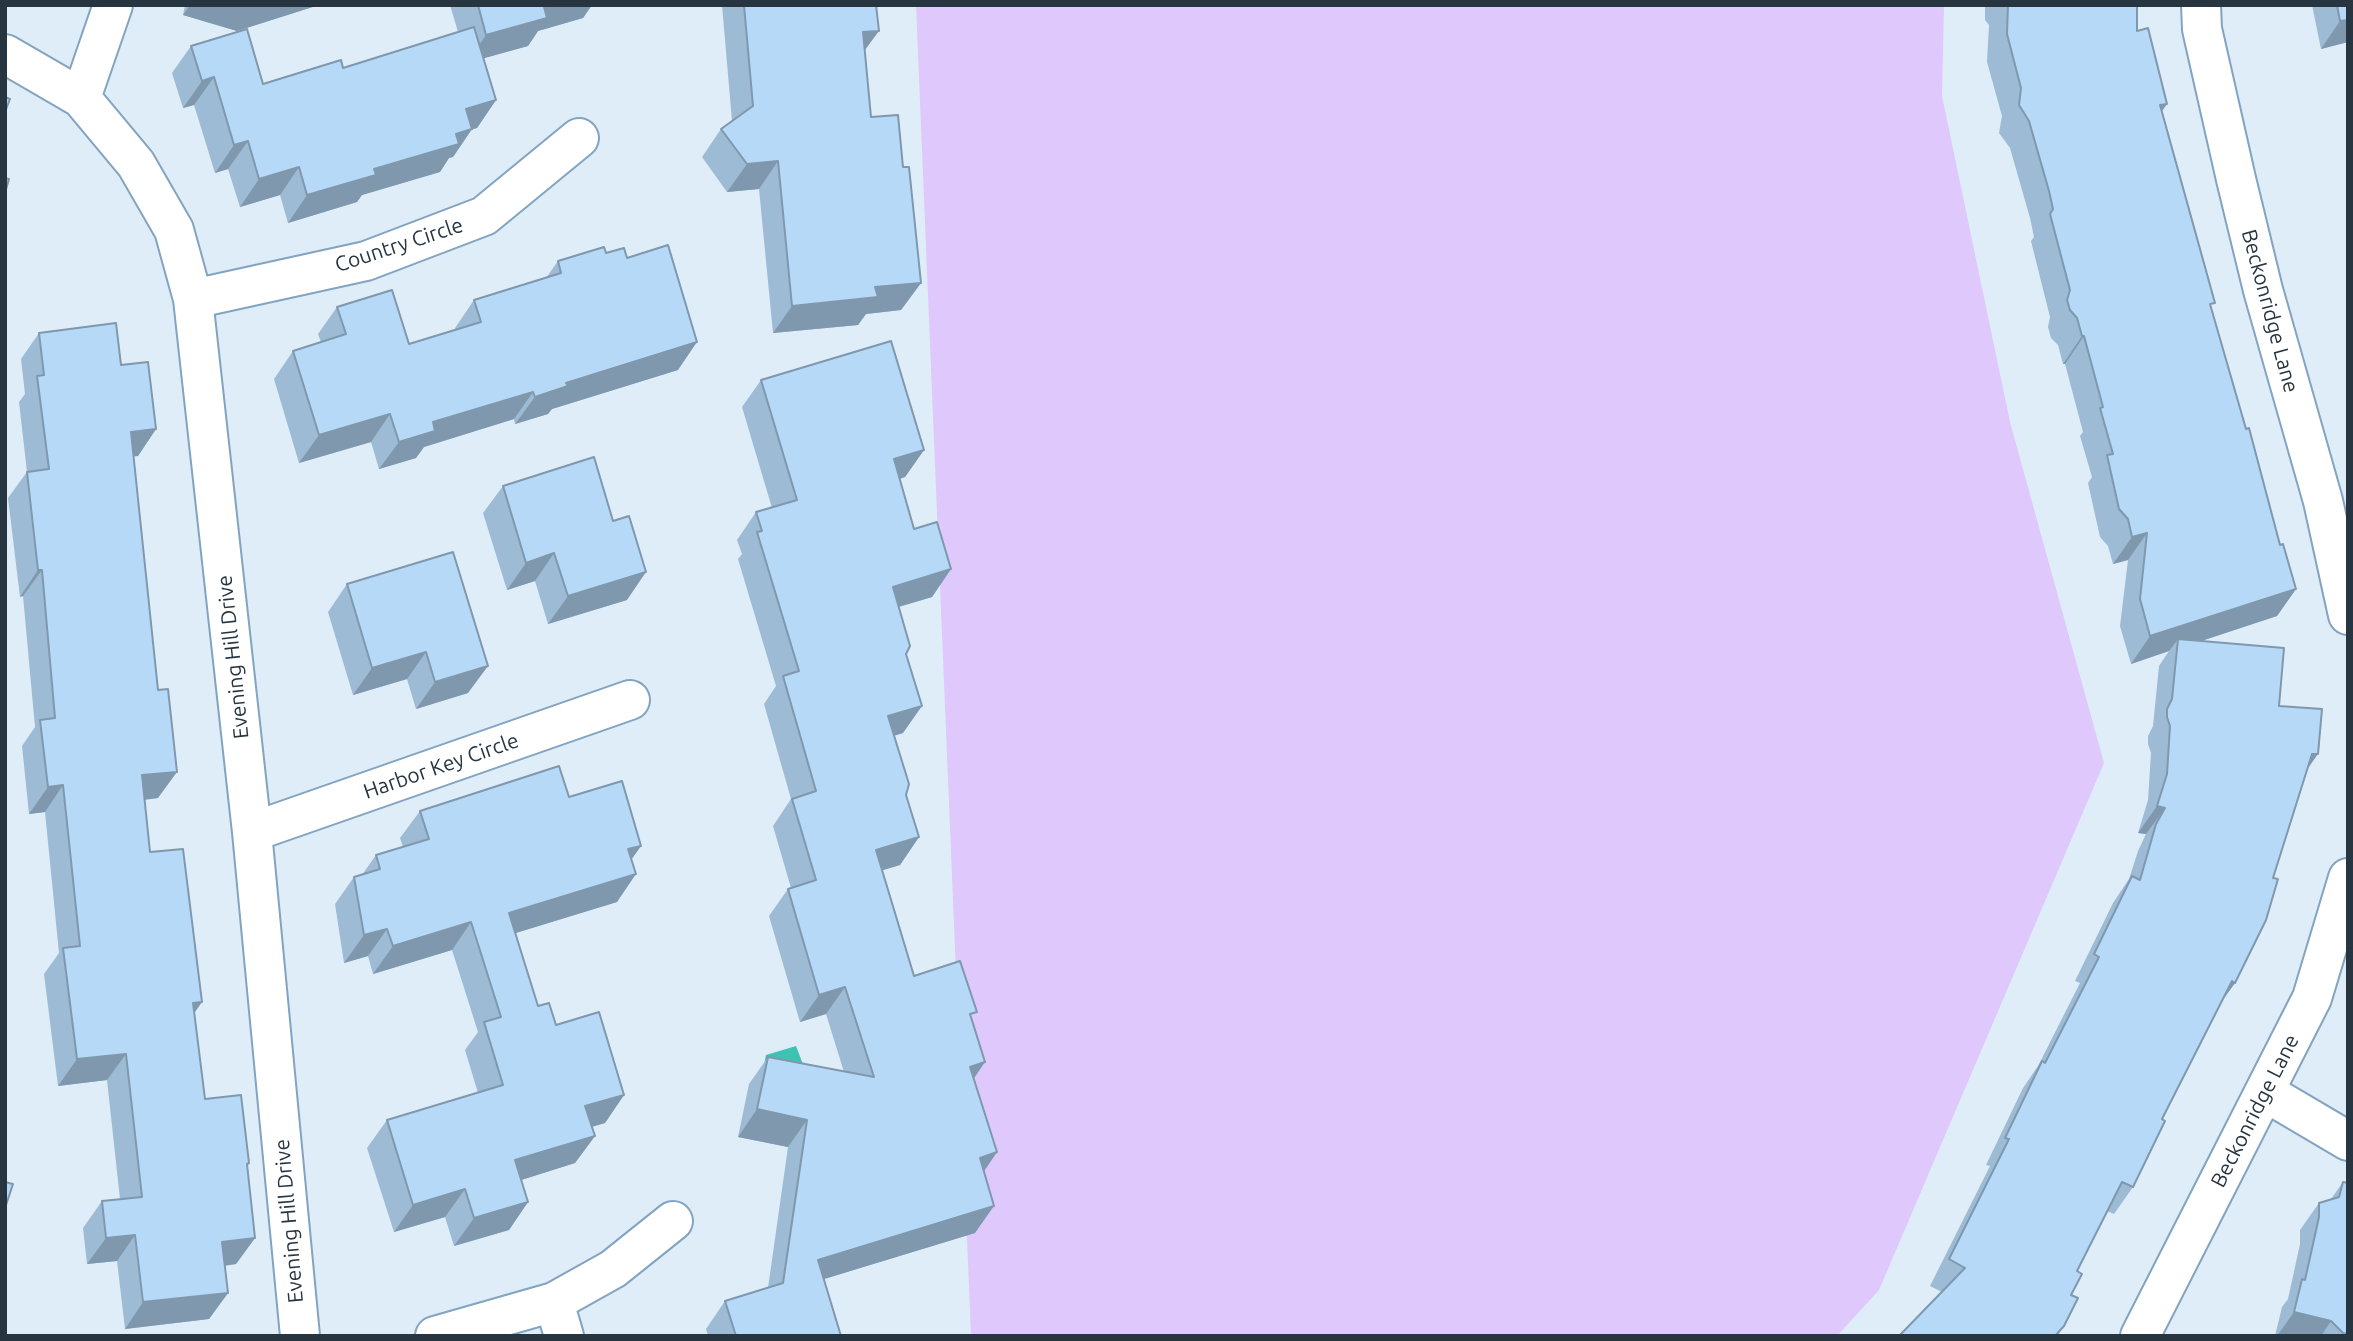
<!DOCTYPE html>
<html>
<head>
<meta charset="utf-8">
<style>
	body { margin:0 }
	#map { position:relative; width:2353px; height:1341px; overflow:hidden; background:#dfedf9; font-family:Ubuntu,sans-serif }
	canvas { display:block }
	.frame { position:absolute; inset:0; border:7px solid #273541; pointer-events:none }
</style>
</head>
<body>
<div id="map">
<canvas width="2353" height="1341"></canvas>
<div class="frame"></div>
</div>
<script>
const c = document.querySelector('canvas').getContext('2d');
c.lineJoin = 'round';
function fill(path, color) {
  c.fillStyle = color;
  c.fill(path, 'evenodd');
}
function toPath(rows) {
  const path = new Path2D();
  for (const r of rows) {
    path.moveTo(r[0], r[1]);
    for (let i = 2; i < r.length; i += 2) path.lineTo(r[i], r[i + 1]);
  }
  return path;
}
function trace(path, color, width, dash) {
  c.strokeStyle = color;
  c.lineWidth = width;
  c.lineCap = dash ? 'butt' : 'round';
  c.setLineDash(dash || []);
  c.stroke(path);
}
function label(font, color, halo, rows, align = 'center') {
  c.font = font + ' Ubuntu,sans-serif';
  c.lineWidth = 6;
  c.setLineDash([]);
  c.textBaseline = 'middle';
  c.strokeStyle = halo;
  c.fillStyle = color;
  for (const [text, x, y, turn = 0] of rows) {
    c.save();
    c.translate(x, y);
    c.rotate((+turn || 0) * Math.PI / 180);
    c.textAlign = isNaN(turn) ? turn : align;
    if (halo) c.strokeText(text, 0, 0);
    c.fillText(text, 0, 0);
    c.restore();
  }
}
fill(toPath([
	[916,5,1944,5,1942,96,2010,422,2104,763,1879,1290,1837,1336,971,1336]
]), '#dfc8fc');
fill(toPath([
	[796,1046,804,1067,761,1080,766,1055]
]), '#40c2b3');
const minor = toPath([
	[2201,5,2202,29,2236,179,2263,290,2323,501,2348,615],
	[5,54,81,98,136,164,174,230,193,299,252,832,300,1336],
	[81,98,113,5],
	[193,299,366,261,484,216,579,138],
	[252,832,630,700],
	[2265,1092,2348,1141],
	[554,1302,564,1336],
	[435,1336,554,1302,613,1269,673,1221],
	[2140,1336,2312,998,2348,878]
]);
trace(minor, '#82a4c0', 42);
trace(minor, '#fff', 38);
fill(toPath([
	[185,5,319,5,237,31,183,15],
	[450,5,592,5,583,18,538,31,528,46,483,58,496,100,477,128,472,129,453,157,449,158,440,172,362,195,357,202,288,223,280,195,240,207,228,169,215,173,194,105,183,108,172,73,191,46,263,84,343,68,458,32],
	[722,5,876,5,865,51,871,117,903,167,921,283,901,310,866,314,858,325,773,333,759,189,727,192,702,157,721,129,732,121],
	[1986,5,2137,5,2137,31,2162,111,2211,309,2280,545,2296,589,2277,616,2201,641,2279,706,2307,769,2235,983,2222,1001,2162,1119,2133,1187,2114,1214,2107,1211,2077,1271,2064,1326,2057,1336,1899,1336,1942,1292,1930,1286,1990,1166,1986,1165,2023,1088,2038,1066,2080,983,2075,981,2113,903,2129,879,2138,851,2146,834,2138,833,2148,800,2151,753,2148,744,2148,736,2153,726,2159,666,2169,651,2131,664,2120,626,2128,560,2113,564,2108,546,2100,537,2088,483,2092,477,2080,436,2083,432,2065,364,2063,364,2058,345,2051,338,2048,327,2050,317,2031,241,2034,237,2030,218,2010,148,1999,133,2002,116,1987,62,1989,25,1985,20,1985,7],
	[2312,5,2348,5,2348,42,2321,49],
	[606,253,627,258,678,370,552,409,548,414,515,424,514,419,424,447,416,458,379,469,371,442,299,463,274,379,293,351,321,342,318,334,337,307,409,344,456,330,455,328,474,300,546,278,558,261],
	[39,333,121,365,156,429,138,456,133,456,158,798,145,800,150,852,194,1013,205,1099,249,1163,247,1166,255,1238,236,1264,225,1266,228,1293,209,1319,125,1329,117,1261,87,1264,83,1228,102,1201,120,1199,107,1080,58,1086,44,974,59,953,45,812,29,814,22,746,35,727,23,596,20,597,8,498,27,472,19,402,25,394,21,359],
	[761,380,924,450,905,477,900,479,914,529,951,569,932,597,899,607,906,654,903,733,894,736,906,795,919,837,900,865,882,870,914,976,972,1019,974,1079,997,1152,984,1171,975,1233,824,1279,841,1336,708,1336,706,1329,725,1301,768,1288,788,1147,738,1137,749,1084,768,1057,844,1072,826,1014,800,1022,769,916,788,889,791,888,773,826,791,799,764,704,776,686,738,559,742,554,737,540,756,512,772,508,742,407],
	[503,486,627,600,548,624,535,581,507,590,483,513],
	[453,552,468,693,416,709,407,679,353,695,328,612,347,584],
	[569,797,641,846,631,859,617,902,515,933,538,1006,624,1095,605,1123,592,1127,595,1136,575,1163,521,1180,528,1202,509,1230,454,1246,445,1217,394,1232,367,1148,387,1120,478,1093,465,1050,478,1032,452,950,373,974,368,956,344,963,335,904,354,877,362,875,376,855,403,847,400,838,420,811],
	[2343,1182,2348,1336,2275,1336,2282,1307,2288,1299,2300,1244,2300,1230,2319,1203,2331,1199]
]), '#9dbbd4');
fill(toPath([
	[190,5,319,5,237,31,183,15],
	[551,5,592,5,583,18,538,31,528,46,467,63,486,35,544,7],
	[2348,20,2348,42,2321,49,2340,21],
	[879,31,859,58,863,32],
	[214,77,194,105,183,108,202,81],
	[496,100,477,128,460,133,472,129,453,157,449,158,440,172,362,195,357,202,288,223,307,195,374,169,466,109],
	[2167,104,2148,131,2160,105],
	[248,141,228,169,215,173,234,145],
	[778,161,759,189,727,192,747,164],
	[299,167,280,195,240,207,259,179],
	[921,283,901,310,866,314,858,325,773,333,792,306,875,287],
	[2082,336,2084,336,2065,364,2063,364],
	[697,342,678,370,552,409,548,414,515,424,535,397,566,383],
	[533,392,514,419,424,447,416,458,379,469,399,442,433,422],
	[390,414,371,442,299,463,319,435],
	[156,429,138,456,112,459,131,432],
	[924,450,905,477,875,487,894,459],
	[2147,533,2128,560,2113,564,2132,537],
	[554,553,535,581,507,590,526,563],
	[951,569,932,597,874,614,893,587],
	[38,570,42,570,23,596,20,597],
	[646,572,627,600,548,624,568,596],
	[2296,589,2277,616,2177,649,2178,639,2169,651,2131,664,2150,636],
	[426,652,407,679,353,695,372,668],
	[488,666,468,693,416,709,435,682],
	[922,706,903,733,868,743,888,716],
	[2312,754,2318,754,2299,781],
	[177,772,158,798,123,802,142,775],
	[63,785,45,812,29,814,48,787],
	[2157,806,2165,808,2146,834,2138,833],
	[919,837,900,865,857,878,876,850],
	[641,846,622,873,628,849],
	[636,874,617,902,490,941,509,913],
	[471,922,452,950,373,974,393,946],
	[387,929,368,956,344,963,364,935],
	[2232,981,2235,983,2216,1009],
	[845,987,826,1014,800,1022,819,995],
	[202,1002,184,1028,193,1003],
	[126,1054,107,1080,58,1086,77,1059],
	[985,1062,966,1090,970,1067],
	[624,1095,605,1123,566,1134,585,1106],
	[757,1109,807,1120,788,1147,738,1137],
	[595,1136,575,1163,496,1188,515,1160],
	[997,1152,978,1180,980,1158],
	[465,1189,445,1217,394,1232,413,1205],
	[528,1202,509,1230,454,1246,474,1218],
	[994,1206,975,1233,798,1287,818,1260],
	[135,1235,117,1261,87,1264,106,1238],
	[255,1238,236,1264,204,1268,222,1242],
	[228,1293,209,1319,125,1329,143,1302],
	[2294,1312,2331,1321,2321,1336,2277,1336]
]), '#7f98ad');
const building = toPath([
	[478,5,551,5,544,7,547,18,486,35,478,5],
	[744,5,876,5,879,31,863,32,871,117,898,115,903,167,909,167,921,283,875,287,878,297,792,306,778,161,747,164,721,129,753,106,744,5],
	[2008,5,2137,5,2137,31,2148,28,2167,104,2160,105,2215,303,2210,304,2246,429,2249,428,2280,545,2283,544,2296,589,2150,636,2140,599,2147,533,2132,537,2128,519,2119,509,2107,455,2113,454,2100,408,2103,407,2084,336,2082,336,2077,318,2070,310,2067,300,2070,290,2050,214,2053,209,2049,191,2029,121,2019,105,2021,88,2007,34,2008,5],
	[2337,5,2348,5,2348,20,2340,21,2337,5],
	[474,27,496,100,466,109,472,129,456,134,459,144,374,169,376,175,307,195,299,167,259,179,248,141,234,145,214,77,202,81,191,46,247,29,263,84,341,60,343,68,474,27],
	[5,97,10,99,5,112,5,97],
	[5,178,9,179,5,193,5,178],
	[668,245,697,342,566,383,568,386,535,397,533,392,433,422,435,431,399,442,390,414,319,435,293,351,346,334,337,307,392,290,409,344,481,322,474,300,561,273,558,261,604,247,606,253,624,248,627,258,668,245],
	[116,323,121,365,148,362,156,429,131,432,158,690,168,689,177,772,142,775,150,852,183,849,202,1002,193,1003,205,1099,241,1095,249,1163,247,1164,255,1238,222,1242,228,1293,143,1302,135,1235,106,1238,102,1201,142,1197,126,1054,77,1059,63,948,80,946,63,785,48,787,40,720,55,718,42,570,38,570,27,472,49,469,37,376,44,375,39,333,116,323],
	[891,341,924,450,894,459,914,529,937,522,951,569,893,587,910,646,906,654,922,706,888,716,909,784,906,795,919,837,876,850,914,976,960,961,977,1012,970,1014,985,1062,970,1067,997,1152,980,1158,994,1206,818,1260,841,1336,736,1336,725,1301,783,1283,807,1120,757,1109,768,1057,874,1077,845,987,819,995,788,889,816,880,792,799,816,791,783,676,799,671,757,532,762,531,756,512,797,500,761,380,891,341],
	[594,457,613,521,629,516,646,572,568,596,554,553,526,563,503,486,594,457],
	[453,552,488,666,435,682,426,652,372,668,347,584,453,552],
	[2178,639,2284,648,2279,706,2322,709,2318,754,2312,754,2273,878,2278,879,2266,920,2235,983,2232,981,2162,1119,2165,1121,2133,1187,2122,1182,2077,1271,2082,1274,2071,1295,2078,1298,2064,1326,2055,1336,1899,1336,1965,1268,1949,1259,2009,1139,2005,1138,2042,1061,2045,1063,2099,957,2094,954,2132,876,2140,880,2156,824,2165,808,2157,806,2167,774,2170,726,2167,717,2167,709,2172,699,2178,639],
	[559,766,569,797,622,781,641,846,628,849,636,874,509,913,538,1006,549,1003,556,1025,599,1012,624,1095,585,1106,595,1136,515,1160,528,1202,474,1218,465,1189,413,1205,387,1120,503,1085,484,1022,501,1017,471,922,393,946,387,929,364,935,354,877,380,869,376,855,429,839,420,811,559,766],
	[5,1182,13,1184,5,1208,5,1182],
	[2343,1182,2348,1183,2348,1332,2344,1334,2331,1321,2294,1312,2302,1279,2305,1280,2319,1217,2319,1203,2339,1197,2343,1182]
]);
fill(building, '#b6d9f7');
trace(building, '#7f98ad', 2);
label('21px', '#273541', '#fff', [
	["Country Circle",399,245,-18],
	["Beckonridge Lane",2270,311,75],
	["Evening Hill Drive",233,657,-96],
	["Harbor Key Circle",441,766,-19],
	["Beckonridge Lane",2255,1111,-63],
	["Evening Hill Drive",289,1221,-95]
]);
</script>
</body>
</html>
